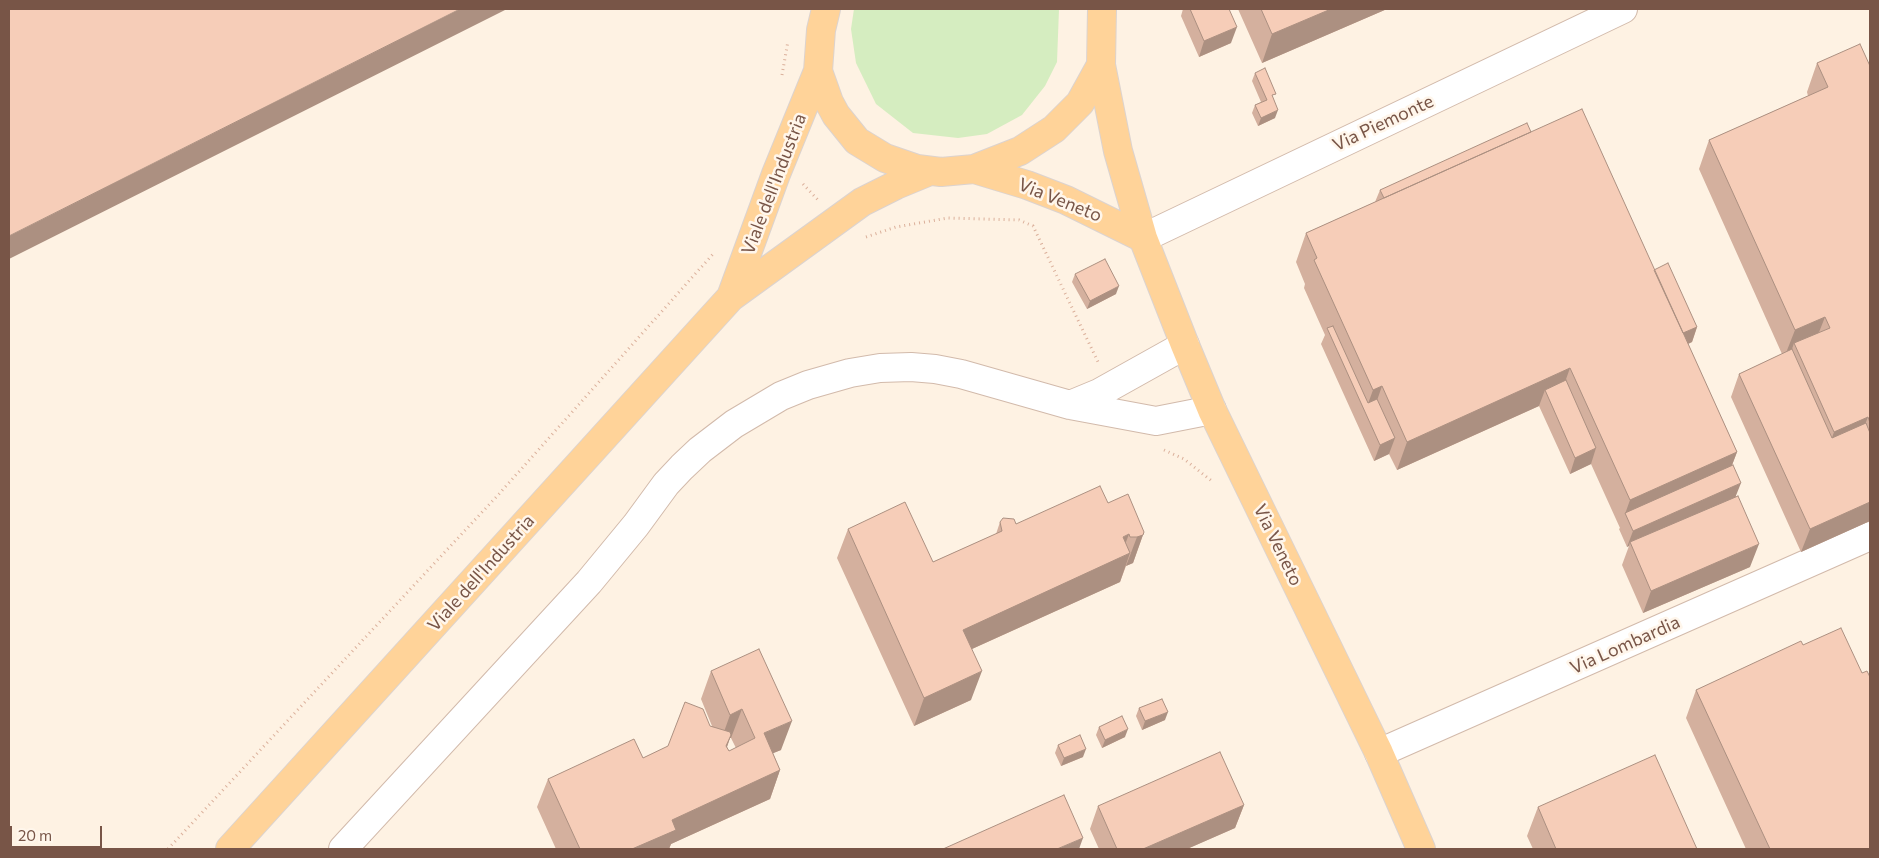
<!DOCTYPE html>
<html>
<head>
<meta charset="utf-8">
<style>
	body { margin:0 }
	#map { position:relative; width:1879px; height:858px; overflow:hidden; background:#fef2e3; font-family:Commissioner,sans-serif }
	canvas { display:block }
	.frame { position:absolute; inset:0; border:10px solid #785547; pointer-events:none }
	.scale { position:absolute; left:10px; top:826px; width:92px; height:22px; box-sizing:border-box; border:2px solid #785547; border-top:0; padding-left:6px; font-size:15px; line-height:18px; white-space:nowrap; color:#785547; -webkit-text-stroke:4px #fff6eb; paint-order:stroke }
</style>
</head>
<body>
<div id="map">
<canvas width="1879" height="858"></canvas>
<div class="frame"></div>
<div class="scale">20 m</div>
</div>
<script>
const c = document.querySelector('canvas').getContext('2d');
c.lineJoin = 'round';
function fill(path, color) {
  c.fillStyle = color;
  c.fill(path, 'evenodd');
}
function toPath(rows) {
  const path = new Path2D();
  for (const r of rows) {
    path.moveTo(r[0], r[1]);
    for (let i = 2; i < r.length; i += 2) path.lineTo(r[i], r[i + 1]);
  }
  return path;
}
function trace(path, color, width, dash) {
  c.strokeStyle = color;
  c.lineWidth = width;
  c.lineCap = dash ? 'butt' : 'round';
  c.setLineDash(dash || []);
  c.stroke(path);
}
function label(font, color, halo, rows, align = 'center') {
  c.font = font + ' Commissioner,sans-serif';
  c.lineWidth = 5;
  c.setLineDash([]);
  c.textBaseline = 'middle';
  c.strokeStyle = halo;
  c.fillStyle = color;
  for (const [text, x, y, turn = 0] of rows) {
    c.save();
    c.translate(x, y);
    c.rotate((+turn || 0) * Math.PI / 180);
    c.textAlign = isNaN(turn) ? turn : align;
    if (halo) c.strokeText(text, 0, 0);
    c.fillText(text, 0, 0);
    c.restore();
  }
}
fill(toPath([
	[854,9,1059,9,1057,62,1045,86,1022,115,987,134,958,138,913,133,876,104,856,63,851,29]
]), '#d5edc0');
const minor = toPath([
	[1143,238,1623,9],
	[1070,405,1099,393,1185,345],
	[1379,753,1870,536],
	[343,849,589,582,636,525,666,484,682,467,700,450,734,424,781,396,808,385,850,373,880,368,911,367,935,369,961,374,1070,405,1156,421,1212,410]
]);
const major = toPath([
	[826,9,821,30,818,71,829,102,836,115,857,141,885,158,917,169,941,172,974,169,1020,151,1054,129,1080,103,1101,65,1102,9],
	[1101,65,1118,151,1143,238,1185,345,1212,410,1379,753,1421,849],
	[974,169,1027,185,1066,200,1143,238],
	[731,297,776,174,818,71],
	[230,849,731,297,862,202,896,185,930,171]
]);
trace(minor, '#d2baab', 30);
trace(major, '#dcd3cf', 30);
trace(toPath([
	[782,75,788,41],
	[803,184,818,200],
	[866,237,896,227,948,218,1019,220,1033,226,1098,362],
	[1164,450,1184,459,1213,482],
	[168,849,499,494,713,254]
]), '#dbb09b', 3, [1, 4]);
trace(minor, '#fff', 28);
trace(major, '#ffd399', 28);
fill(toPath([
	[1183,9,1229,9,1231,43,1199,57,1181,16],
	[1238,9,1387,9,1262,63],
	[1817,63,1870,66,1870,521,1801,552,1731,397,1739,374,1782,354,1699,169,1709,140,1808,96,1807,92],
	[1255,73,1274,100,1275,118,1258,126,1252,113,1255,105,1261,102,1252,81],
	[1531,132,1654,270,1697,327,1692,342,1688,344,1737,452,1732,465,1736,497,1750,567,1643,613,1622,565,1629,546,1627,547,1619,529,1620,528,1591,464,1570,474,1539,406,1397,470,1389,454,1374,461,1321,344,1325,335,1304,288,1305,284,1296,262,1306,233,1375,202,1380,190],
	[1075,274,1116,294,1087,309,1072,282],
	[1108,503,1144,532,1133,563,1126,566,1120,582,972,649,971,700,914,726,837,558,848,529,933,562,996,534,1000,522,1016,524],
	[1803,645,1862,673,1870,849,1746,849,1686,718,1696,690],
	[711,671,781,750,773,753,780,770,770,799,671,844,669,849,556,849,537,807,548,779,643,758,712,726,701,699],
	[730,738,731,738,736,748,729,751,727,747],
	[1139,708,1165,720,1142,730,1136,716],
	[1099,727,1125,737,1102,748,1096,735],
	[1058,745,1083,757,1061,766,1055,753],
	[1244,805,1235,828,1187,849,1099,849,1090,829,1098,806],
	[1538,807,1697,849,1533,849,1527,836]
]), '#d4b09e');
fill(toPath([
	[460,9,507,9,9,259,9,236],
	[1331,9,1387,9,1262,63,1272,34],
	[1237,27,1231,43,1199,57,1204,41],
	[1278,110,1275,118,1258,126,1261,118],
	[1119,286,1116,294,1087,309,1090,301],
	[1825,317,1814,345,1794,343,1790,355,1788,350,1784,358,1795,330],
	[1697,327,1692,342,1668,353,1674,337],
	[1570,368,1560,396,1545,390,1539,406,1397,470,1407,442],
	[1382,386,1372,415,1365,412,1373,390],
	[1868,417,1857,445,1824,461,1834,432],
	[1395,438,1389,454,1374,461,1380,445],
	[1596,448,1591,464,1570,474,1575,458],
	[1737,452,1726,481,1625,514,1630,500],
	[1741,483,1735,498,1630,542,1629,546,1627,547,1633,531],
	[1870,502,1870,521,1801,552,1810,529],
	[1144,532,1133,563,1126,566,1137,537],
	[1129,534,1120,558,1130,553,1120,582,952,658,963,630],
	[1759,544,1750,567,1643,613,1651,591],
	[982,671,971,700,914,726,924,698],
	[742,709,731,738,730,738,721,764,720,743,730,715],
	[1168,712,1165,720,1142,730,1145,721],
	[792,721,781,750,754,761,764,733],
	[1128,729,1125,737,1102,748,1105,740],
	[1086,749,1083,757,1061,766,1064,758],
	[780,770,770,799,671,844,669,849,632,849,672,820],
	[1244,805,1235,828,1187,849,1143,849],
	[1083,838,1079,849,1057,849]
]), '#ac9081');
const building = toPath([
	[9,9,460,9,9,236,9,9],
	[1190,9,1229,9,1237,27,1204,41,1190,9],
	[1261,9,1331,9,1272,34,1261,9],
	[1860,44,1870,66,1870,423,1868,417,1834,432,1794,343,1830,328,1825,317,1795,330,1709,140,1828,87,1817,63,1860,44],
	[1265,68,1276,94,1272,95,1278,110,1261,118,1255,105,1267,100,1255,73,1265,68],
	[1582,109,1737,452,1630,500,1570,368,1407,442,1382,386,1373,390,1314,260,1317,258,1306,233,1582,109],
	[1527,123,1531,132,1384,198,1380,190,1527,123],
	[1105,259,1119,286,1090,301,1075,274,1105,259],
	[1668,263,1697,327,1683,333,1654,270,1668,263],
	[1333,326,1368,403,1377,399,1395,438,1380,445,1327,328,1333,326],
	[1792,349,1832,438,1866,423,1870,433,1870,502,1810,529,1739,374,1792,349],
	[1566,380,1596,448,1575,458,1545,390,1566,380],
	[1733,465,1741,483,1633,531,1625,513,1733,465],
	[1100,486,1108,503,1128,494,1144,532,1143,535,1137,537,1130,537,1129,534,1123,537,1130,553,963,630,982,671,924,698,848,529,905,502,933,562,1002,531,1000,522,1003,518,1014,519,1016,524,1100,486],
	[1738,496,1759,544,1651,591,1630,542,1738,496],
	[1841,628,1862,673,1867,671,1870,677,1870,849,1770,849,1696,690,1801,641,1803,645,1841,628],
	[759,649,792,721,764,733,780,770,672,820,676,830,632,849,580,849,548,779,634,739,643,758,668,746,685,702,703,709,710,726,730,732,731,735,726,746,729,751,755,738,742,709,730,715,711,671,759,649],
	[1162,699,1168,712,1145,721,1139,708,1162,699],
	[1122,716,1128,729,1105,740,1099,727,1122,716],
	[1080,735,1086,749,1064,758,1058,745,1080,735],
	[1220,752,1244,805,1143,849,1117,849,1098,806,1220,752],
	[1655,755,1697,849,1556,849,1538,807,1655,755],
	[1064,795,1083,838,1057,849,943,849,1064,795]
]);
fill(building, '#f6cdb8');
trace(building, '#ac9081', 1);
label('18px', '#785547', '#fff6eb', [
	["Via Piemonte",1383,123,-25],
	["Viale dell'Industria",774,184,-69],
	["Via Veneto",1060,200,22],
	["Via Veneto",1278,545,64],
	["Viale dell'Industria",481,573,-48],
	["Via Lombardia",1625,645,-24]
]);
</script>
</body>
</html>
